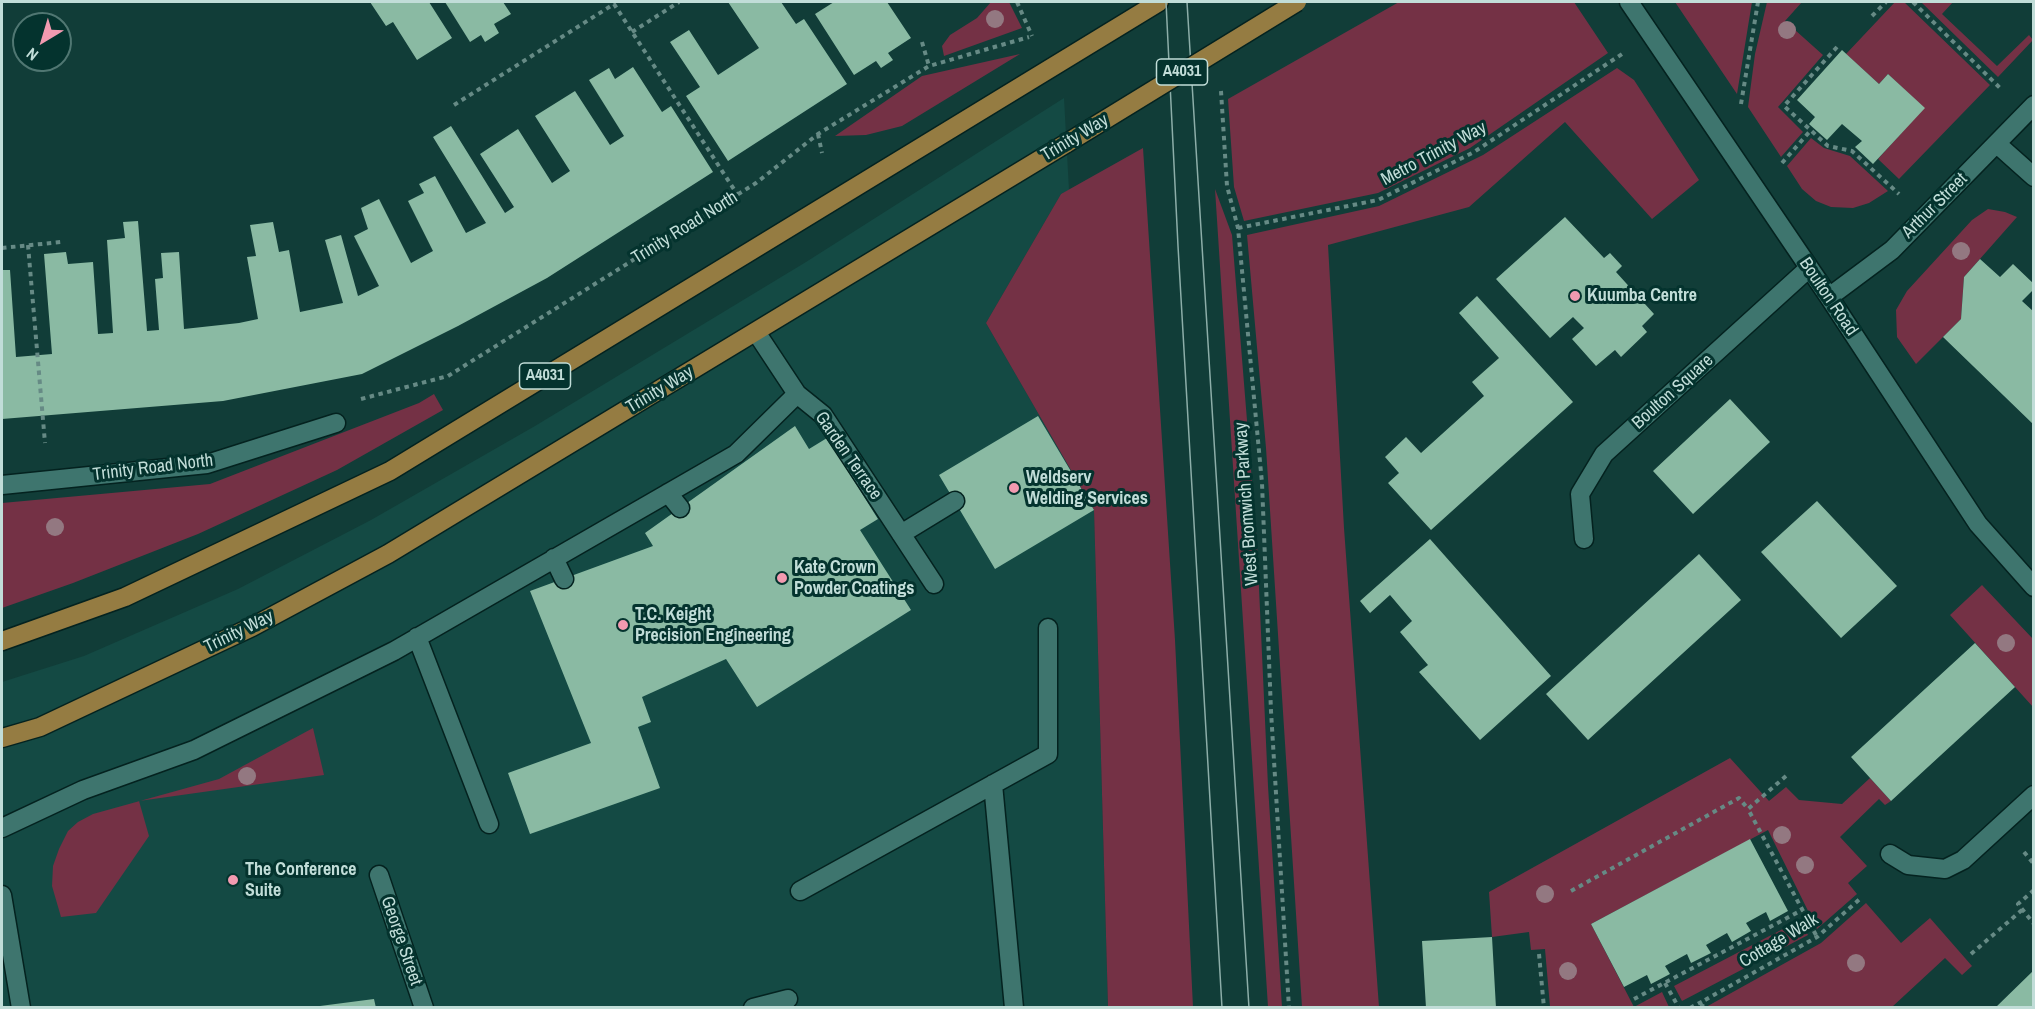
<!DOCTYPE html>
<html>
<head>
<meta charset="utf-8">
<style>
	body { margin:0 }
	#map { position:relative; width:2035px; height:1009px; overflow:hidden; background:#113d38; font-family:"Archivo Narrow",sans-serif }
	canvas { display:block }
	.frame { position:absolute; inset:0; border:3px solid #c1ddd8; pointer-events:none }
	.north { position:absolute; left:12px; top:12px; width:60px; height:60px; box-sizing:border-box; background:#04332e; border:2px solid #507772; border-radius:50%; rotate:218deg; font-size:16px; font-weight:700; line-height:24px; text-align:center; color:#c1ddd8 }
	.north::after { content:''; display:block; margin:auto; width:21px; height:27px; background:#f29ab0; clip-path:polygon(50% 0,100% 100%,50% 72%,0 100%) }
</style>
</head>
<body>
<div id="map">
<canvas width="2035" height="1009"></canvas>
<div class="frame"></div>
<div class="north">N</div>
</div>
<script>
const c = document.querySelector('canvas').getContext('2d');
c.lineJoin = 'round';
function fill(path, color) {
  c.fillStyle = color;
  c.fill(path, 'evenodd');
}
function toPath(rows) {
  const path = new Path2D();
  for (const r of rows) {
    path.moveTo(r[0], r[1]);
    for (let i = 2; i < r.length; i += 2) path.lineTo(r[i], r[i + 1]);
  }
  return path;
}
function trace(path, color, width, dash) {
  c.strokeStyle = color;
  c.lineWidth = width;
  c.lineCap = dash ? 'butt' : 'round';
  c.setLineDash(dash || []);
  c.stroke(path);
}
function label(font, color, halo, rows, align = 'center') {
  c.font = font + ' "Archivo Narrow",sans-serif';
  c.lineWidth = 6;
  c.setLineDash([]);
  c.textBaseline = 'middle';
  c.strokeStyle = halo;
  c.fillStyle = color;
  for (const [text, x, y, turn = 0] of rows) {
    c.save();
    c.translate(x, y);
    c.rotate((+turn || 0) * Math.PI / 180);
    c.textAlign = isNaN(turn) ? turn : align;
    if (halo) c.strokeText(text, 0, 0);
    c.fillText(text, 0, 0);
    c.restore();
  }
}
fill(toPath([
	[1064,98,1069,190,1061,194,986,323,1094,510,1108,1007,2,1007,2,682,84,656,238,589,371,520,535,426,806,262]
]), '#144a44');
fill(toPath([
	[991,2,1009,2,1022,28,944,56,942,46,950,35,977,18],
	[1399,2,1574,2,1608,53,1470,148,1378,193,1244,221,1234,187,1228,99],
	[1675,2,1752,2,1737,94],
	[1767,2,1802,2,1785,21,1823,55,1778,107,1803,132,1781,157,1748,107,1755,54],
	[1895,2,1904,2,1990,85,1899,179,1878,159,1924,108,1888,74,1879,84,1846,54],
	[1921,2,1953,2,1942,14,1997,66,2029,35,2033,40,1998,77],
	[1020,54,902,126,866,135,835,136,922,76],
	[1617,68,1634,80,1699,180,1652,219,1565,122,1469,207,1328,245,1344,528,1379,1007,1302,1007,1266,448,1247,235,1379,206,1483,155],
	[1811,138,1824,148,1850,156,1888,191,1869,203,1853,208,1831,207,1816,201,1802,189,1787,166],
	[1143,148,1175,640,1193,1007,1108,1007,1094,510,986,323,1061,194],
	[1215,189,1232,235,1257,544,1268,786,1282,1007,1268,1007],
	[1988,209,2005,212,2017,217,1964,277,1961,319,1916,364,1897,337,1896,310,1907,291,1972,220],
	[434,394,443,410,337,470,198,534,73,583,2,608,2,503,210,484,419,403],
	[1982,585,2033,639,2033,707,1950,615],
	[313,728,324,775,139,801,149,836,96,913,61,917,52,886,53,866,59,849,68,831,78,822,93,814,219,779],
	[1730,758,1769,801,1786,787,1799,800,1842,804,1870,778,1891,801,1885,805,1879,799,1840,837,1867,866,1848,883,1857,894,1817,929,1768,830,1591,924,1634,1007,1662,992,1669,1007,1550,1007,1545,949,1531,950,1529,932,1492,937,1489,892],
	[1866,903,1901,943,1930,918,1972,966,1962,975,1945,958,1892,1007,1706,1007,1821,943],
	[1800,920,1808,935,1682,1001,1674,986]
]), '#743145');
fill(toPath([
	[370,2,429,2,452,38,417,60,393,22,386,26],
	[445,2,503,2,511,14,494,24,499,33,485,42,481,35,470,42],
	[728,2,781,2,796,24,804,19,847,84,728,161,686,96,700,87,670,42,689,30,718,75,759,48],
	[834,2,887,2,911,38,888,53,893,60,881,68,876,61,854,75,815,14],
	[1842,50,1879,84,1888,74,1925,108,1873,164,1855,147,1862,141,1842,124,1827,140,1809,124,1815,117,1797,100],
	[633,67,662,112,671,106,713,172,547,278,458,326,362,374,223,401,2,419,2,270,10,270,16,357,52,354,44,254,66,252,68,264,93,262,98,334,113,333,107,240,125,238,123,222,138,221,147,331,159,330,155,279,163,278,161,253,179,252,184,329,239,323,258,319,247,257,256,256,250,225,273,222,279,252,289,250,300,312,343,303,325,240,341,235,358,296,379,286,354,236,368,229,361,208,379,199,411,263,433,251,408,201,424,193,419,184,435,176,466,233,486,223,433,137,451,126,505,213,514,207,480,154,518,129,552,183,570,171,535,116,575,91,610,145,624,136,589,80,609,68,615,79],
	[1565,217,1604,258,1610,253,1622,266,1616,272,1654,314,1642,326,1647,332,1621,357,1615,350,1596,366,1572,339,1584,328,1573,317,1550,338,1496,279],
	[1980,259,2000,277,2013,264,2034,284,2034,289,2022,301,2034,312,2034,425,1943,337,1961,319,1964,277],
	[1477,296,1573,402,1431,530,1388,483,1399,473,1385,457,1406,437,1421,453,1484,396,1472,382,1499,358,1459,313],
	[1730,399,1770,442,1693,514,1653,471],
	[1038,416,1094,510,995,569,939,475],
	[795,426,809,449,827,438,878,519,860,530,911,610,757,707,726,659,642,697,651,722,638,727,660,788,530,834,508,773,591,743,530,591,653,546,645,533],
	[1817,501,1897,586,1841,638,1761,552],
	[1430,539,1551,676,1480,740,1419,672,1428,665,1400,632,1412,621,1390,595,1370,613,1360,601],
	[1699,554,1741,600,1588,740,1546,694],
	[1975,643,2015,687,1891,801,1851,757],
	[1750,839,1788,911,1770,921,1766,912,1746,923,1751,931,1732,942,1727,933,1706,945,1711,953,1691,963,1687,954,1665,966,1670,974,1651,984,1647,975,1624,987,1591,924],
	[1492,937,1496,1008,1426,1008,1422,941],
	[2034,970,2034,1008,1995,1008],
	[374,999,376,1008,320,1008,320,1006]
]), '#8abaa3');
const minor = toPath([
	[1629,2,1829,297,1978,524,2034,587],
	[1997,144,2034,177],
	[1829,297,1892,250,2034,105],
	[756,332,797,394,823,415,934,584],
	[2,485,207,464,336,423],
	[668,493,680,508],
	[901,534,955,501],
	[1584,539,1580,494,1604,454,1809,268],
	[554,558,564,579],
	[417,637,489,824],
	[993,784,1014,1008],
	[2,828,83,790,194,750,394,651,736,454,797,394],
	[1890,854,1908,865,1945,869,1963,860,2034,795],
	[379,875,424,1008],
	[800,891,1048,754,1048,628],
	[2,895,21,1008],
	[753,1008,788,999]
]);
const major = toPath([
	[2,641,125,597,390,471,1159,2],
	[2,738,40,727,252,627,388,554,1067,143]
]);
trace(minor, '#04221f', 21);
trace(major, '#04221f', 21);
trace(toPath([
	[1017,2,1032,36],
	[1913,2,2000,88],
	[1872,16,1886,2],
	[632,32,679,2],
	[922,42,929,66],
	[1837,47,1784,106,1828,146,1852,151,1899,194],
	[1221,91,1227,186,1238,228,1262,483,1271,711,1289,1008],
	[1741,104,1758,2],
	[454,105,614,4,737,194],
	[818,134,822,153],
	[1782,163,1811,130],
	[1238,228,1378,200,1474,152,1622,54],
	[28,245,45,443],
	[2,248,61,242],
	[361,399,448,376,756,183,818,134,929,66,1029,37],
	[1786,776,1748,809,1817,937],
	[2024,852,2034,864],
	[2034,890,2018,904,2034,924],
	[1571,891,1739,798,1748,809],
	[1539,954,1544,1008],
	[1971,954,2022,910],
	[1665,983,1679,1008],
	[1634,999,1802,910],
	[1690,1008,1705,1000],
	[1701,1008,1705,1000,1817,937,1861,898]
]), '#668a85', 4, [4.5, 4.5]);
trace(minor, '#3e756e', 18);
trace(major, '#957c42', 18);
trace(toPath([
	[1166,2,1178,246,1222,1008],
	[1187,2,1249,1008]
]), '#8daea9', 1.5);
const majorBridge = toPath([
	[1067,143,1297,2]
]);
trace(majorBridge, '#04221f', 21, []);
trace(majorBridge, '#957c42', 18);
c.fillStyle = '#937881';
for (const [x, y] of [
	[995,19],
	[1787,30],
	[1961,251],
	[55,527],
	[2006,643],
	[247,776],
	[1782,835],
	[1805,865],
	[1545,894],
	[1856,963],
	[1568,971]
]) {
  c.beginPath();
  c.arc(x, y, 9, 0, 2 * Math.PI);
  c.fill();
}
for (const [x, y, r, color] of [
	[1575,296,6,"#f29ab0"],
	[1014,488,6,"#f29ab0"],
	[782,578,6,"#f29ab0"],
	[623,625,6,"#f29ab0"],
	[233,880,6,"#f29ab0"]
]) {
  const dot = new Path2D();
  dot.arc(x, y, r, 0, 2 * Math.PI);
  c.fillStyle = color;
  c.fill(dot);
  trace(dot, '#04332e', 2);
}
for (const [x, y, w] of [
	[1182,72,51],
	[545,376,51]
]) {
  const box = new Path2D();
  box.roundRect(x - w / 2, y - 13, w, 26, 4.5);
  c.fillStyle = '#04332e';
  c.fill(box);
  trace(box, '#c1ddd8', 1.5);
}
label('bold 16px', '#c1ddd8', null, [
	["A4031",1182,72],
	["A4031",545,376]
]);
label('18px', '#c1ddd8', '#04332e', [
	["Trinity Way",1075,138,-31],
	["Metro Trinity Way",1434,154,-28],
	["Arthur Street",1935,206,-45],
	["Trinity Road North",685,228,-32],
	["Boulton Road",1828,297,56],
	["Trinity Way",660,390,-31],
	["Boulton Square",1673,392,-42],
	["Garden Terrace",848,456,55],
	["Trinity Road North",153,468,-7],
	["West Bromwich Parkway",1247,504,-94],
	["Trinity Way",239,632,-26],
	["George Street",401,941,71],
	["Cottage Walk",1779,941,-31]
]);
label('bold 18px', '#c1ddd8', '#04332e', [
	["Kuumba Centre",1587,296],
	["Weldserv",1026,478],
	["Welding Services",1026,499],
	["Kate Crown",794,568],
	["Powder Coatings",794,589],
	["T.C. Keight",635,615],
	["Precision Engineering",635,636],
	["The Conference",245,870],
	["Suite",245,891]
], 'left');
</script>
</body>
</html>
